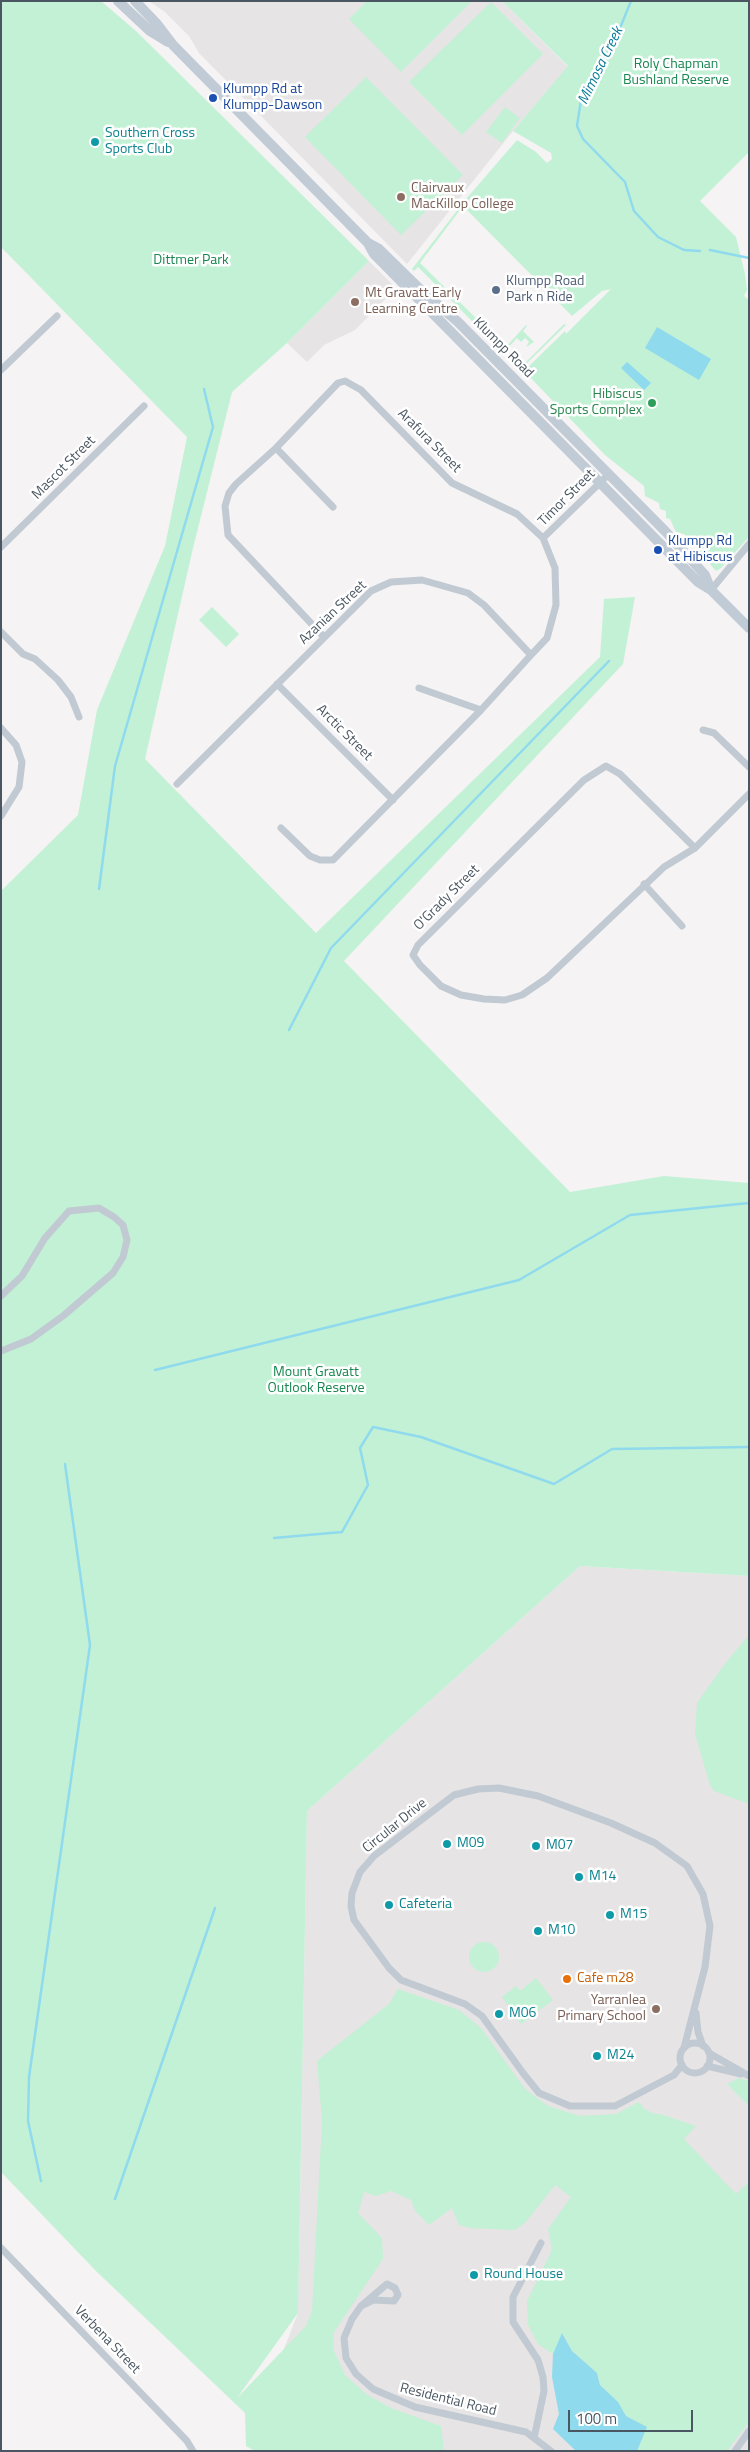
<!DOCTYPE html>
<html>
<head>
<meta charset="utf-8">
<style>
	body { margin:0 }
	#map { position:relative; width:750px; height:2452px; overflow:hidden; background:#f5f3f3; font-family:"Titillium Web",sans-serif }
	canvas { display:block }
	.frame { position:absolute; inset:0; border:2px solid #4a5661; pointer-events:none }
	.scale { position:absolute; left:568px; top:2410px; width:125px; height:22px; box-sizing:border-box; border:2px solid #4a5661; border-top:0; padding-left:6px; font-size:15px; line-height:18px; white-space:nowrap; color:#4a5661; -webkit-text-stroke:4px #fff; paint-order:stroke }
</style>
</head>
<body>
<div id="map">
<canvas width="750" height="2452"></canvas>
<div class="frame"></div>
<div class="scale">100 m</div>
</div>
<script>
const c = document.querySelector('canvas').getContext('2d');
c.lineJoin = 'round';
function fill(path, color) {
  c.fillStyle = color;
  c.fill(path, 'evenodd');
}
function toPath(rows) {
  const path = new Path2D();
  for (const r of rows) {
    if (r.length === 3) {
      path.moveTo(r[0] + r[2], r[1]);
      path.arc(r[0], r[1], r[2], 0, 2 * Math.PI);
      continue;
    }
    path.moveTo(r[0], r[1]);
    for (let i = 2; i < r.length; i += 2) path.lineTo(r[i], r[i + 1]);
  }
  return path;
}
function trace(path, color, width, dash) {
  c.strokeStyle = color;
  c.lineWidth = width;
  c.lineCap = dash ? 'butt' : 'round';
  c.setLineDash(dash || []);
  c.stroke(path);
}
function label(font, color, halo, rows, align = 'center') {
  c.font = font + ' "Titillium Web",sans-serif';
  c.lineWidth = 5;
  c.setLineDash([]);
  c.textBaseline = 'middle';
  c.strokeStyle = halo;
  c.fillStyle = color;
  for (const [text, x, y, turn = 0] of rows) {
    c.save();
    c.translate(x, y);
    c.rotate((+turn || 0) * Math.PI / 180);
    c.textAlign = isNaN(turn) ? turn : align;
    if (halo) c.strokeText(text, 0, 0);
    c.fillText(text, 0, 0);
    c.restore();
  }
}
fill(toPath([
	[149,1,502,1,568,67,513,131,407,264,199,53,189,36,165,12],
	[369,261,396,288,355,330,324,345,307,362,287,343],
	[580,1566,749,1576,749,2451,306,2451,262,2405,298,2313,307,1811]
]), '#e6e4e5');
fill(toPath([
	[1,1,101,1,136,31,369,261,287,343,232,392,193,548,145,759,316,933,600,657,604,599,635,597,623,664,344,961,570,1192,664,1176,749,1183,749,1576,580,1566,307,1811,298,2313,237,2398,306,2326,312,2311,322,2121,317,2061,389,2004,398,1989,459,2010,481,2028,525,2089,548,2106,580,2116,616,2114,639,2102,644,2109,655,2114,660,2114,696,2126,684,2139,736,2194,749,2182,749,2422,727,2451,637,2451,646,2427,626,2416,617,2402,600,2385,597,2373,572,2351,563,2334,553,2354,538,2344,528,2325,527,2301,552,2250,548,2229,571,2197,555,2185,526,2222,515,2230,470,2228,459,2225,452,2208,429,2225,415,2211,411,2200,391,2191,376,2196,364,2192,358,2213,382,2238,383,2259,334,2332,333,2349,345,2375,366,2394,391,2408,441,2426,444,2451,255,2451,246,2446,245,2413,96,2271,1,2172,1,891,78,815,97,710,165,546,187,437,1,247],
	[367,1,472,1,401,72,349,19],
	[502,1,749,1,749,152,700,201,736,237,745,274,747,290,744,296,749,300,749,537,721,568,716,571,684,534,676,532,670,519,666,518,666,511,660,509,659,503,645,496,644,486,605,455,524,371,565,331,566,334,611,289,602,291,572,316,463,206,420,263,484,326,472,321,418,267,414,271,412,269,466,199,517,140,536,152,547,163,552,159,551,153,513,131,568,66],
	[491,2,543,54,462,135,409,82],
	[366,77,463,175,401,235,305,137],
	[505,107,520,118,502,143,486,132],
	[564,324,566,325,523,367,504,349,526,325,527,326,523,331,534,342,526,347,529,342,525,338,521,342,517,338,507,349,523,365],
	[212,607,239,634,226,647,199,620],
	[749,1635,749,1804,714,1791,710,1785,695,1734,697,1703,724,1665],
	[484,1957,15],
	[536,1978,553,2000,521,2024,502,1997,516,1986,520,1991],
	[739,2078,749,2081,749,2106,727,2084]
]), '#c3f1d5');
fill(toPath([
	[657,327,711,359,699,380,645,348],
	[627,362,651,383,644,390,621,368],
	[562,2333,572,2351,597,2373,600,2385,618,2402,626,2416,647,2427,637,2451,576,2451,553,2429,559,2414,552,2377,553,2354]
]), '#90daee');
trace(toPath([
	[631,1,618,33,581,100,577,126,583,139,625,182,634,211,658,237,684,250,700,251],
	[710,250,749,258],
	[99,889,115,766,213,427,204,389],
	[289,1030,331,948,609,661],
	[155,1370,519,1280,630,1215,749,1203],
	[274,1538,342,1532,368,1485,360,1448,373,1427,421,1437,554,1484,612,1449,749,1447],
	[41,2181,28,2121,29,2077,90,1645,65,1464],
	[115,2199,215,1908]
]), '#90daee', 2.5);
trace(toPath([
	[1,370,57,316],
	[276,448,333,507],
	[543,538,609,474],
	[1,547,144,406],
	[711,590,749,544],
	[1,632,23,654,35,659,58,680,71,697,79,717],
	[277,684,393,800],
	[419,688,481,710],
	[1,728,16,745,22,762,19,787,1,816],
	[703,730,714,733,749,767],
	[177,784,371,591,391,582,422,580,468,593,484,605,531,655],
	[281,828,310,856,320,860,333,860,481,710,531,655,547,638,556,605,555,568,543,538,517,514,452,483,361,390,345,381,338,383,276,448,236,484,229,493,225,506,228,535,324,637],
	[695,848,620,774,606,766,584,780,418,945,413,955,420,965,441,986,461,995,484,999,505,1000,522,995,547,978,664,867,695,848,749,794],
	[644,884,682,926],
	[1,1296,22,1276,45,1238,69,1211,99,1208,114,1217,123,1225,127,1240,123,1257,113,1273,63,1316,31,1339,1,1351],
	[696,2013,698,2032,703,2046],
	[695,2058,15],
	[709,2053,749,2076],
	[682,2065,674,2075,615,2106,570,2106,539,2093,523,2073,482,2016,465,2004,401,1980,389,1968,354,1920,351,1906,352,1893,360,1872,374,1856,454,1795,478,1789,499,1788,538,1796,611,1823,655,1843,687,1866,703,1894,710,1926,705,1967,684,2048],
	[707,2066,741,2074],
	[1,2248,187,2441,193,2451],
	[361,2306,373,2300,394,2301,398,2295,395,2288,387,2284,361,2306,352,2319,344,2338,346,2358,356,2374,373,2389,415,2407,526,2432,551,2451],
	[534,2438,544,2391,543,2377,538,2360,513,2322,513,2297,541,2243],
	[735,2451,749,2431]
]), '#c1cad2', 7);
trace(toPath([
	[118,1,150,31,168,42],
	[135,1,157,24,173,45,368,243,379,249,421,290,458,322,666,532,705,575,711,590],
	[368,243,374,254,545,427,698,582,711,590,749,628]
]), '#c1cbd6', 10);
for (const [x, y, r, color] of [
	[213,98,5,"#1a4fb4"],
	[95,142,5,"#0f9aa8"],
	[401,197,5,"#8d6e63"],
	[496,290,5,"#5c6f8a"],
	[355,302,5,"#8d6e63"],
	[652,403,5,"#2e9e5b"],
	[658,550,5,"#1a4fb4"],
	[447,1844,5,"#0f9aa8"],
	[536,1846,5,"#0f9aa8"],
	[579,1877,5,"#0f9aa8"],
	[389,1905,5,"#0f9aa8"],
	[610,1915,5,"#0f9aa8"],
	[538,1931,5,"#0f9aa8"],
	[567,1979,5,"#e8710a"],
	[656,2009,5,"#8d6e63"],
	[499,2014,5,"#0f9aa8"],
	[597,2056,5,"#0f9aa8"],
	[474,2275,5,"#0f9aa8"]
]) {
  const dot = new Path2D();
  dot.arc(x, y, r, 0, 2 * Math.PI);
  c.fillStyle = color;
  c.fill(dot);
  trace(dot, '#fff', 2);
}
label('14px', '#17864f', '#fff', [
	["Roly Chapman",676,65],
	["Bushland Reserve",676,81],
	["Dittmer Park",191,261],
	["Mount Gravatt",316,1373],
	["Outlook Reserve",316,1389]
]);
label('14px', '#164399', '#fff', [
	["Klumpp Rd at",223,90],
	["Klumpp-Dawson",223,106],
	["Klumpp Rd",668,542],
	["at Hibiscus",668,558]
], 'left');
label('14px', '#0d838f', '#fff', [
	["Southern Cross",105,134],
	["Sports Club",105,150],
	["M09",457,1844],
	["M07",546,1846],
	["M14",589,1877],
	["Cafeteria",399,1905],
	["M15",620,1915],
	["M10",548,1931],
	["M06",509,2014],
	["M24",607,2056],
	["Round House",484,2275]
], 'left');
label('14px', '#785e54', '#fff', [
	["Clairvaux",411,189],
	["MacKillop College",411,205],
	["Mt Gravatt Early",365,294],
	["Learning Centre",365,310],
	["Yarranlea",646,2001,"right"],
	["Primary School",646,2017,"right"]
], 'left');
label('14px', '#4e5e75', '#fff', [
	["Klumpp Road",506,282],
	["Park n Ride",506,298]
], 'left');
label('14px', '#4a5661', '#fff', [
	["Klumpp Road",503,348,45],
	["Arafura Street",429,441,45],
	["Mascot Street",64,468,-45],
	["Timor Street",567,498,-45],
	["Azanian Street",333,613,-43],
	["Arctic Street",344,733,45],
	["O'Grady Street",447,898,-45],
	["Circular Drive",395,1826,-39],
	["Verbena Street",107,2340,46],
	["Residential Road",448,2400,14]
]);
label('14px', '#27864d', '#fff', [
	["Hibiscus",642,395],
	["Sports Complex",642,411]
], 'right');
label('14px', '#c56008', '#fff', [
	["Cafe m28",577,1979]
], 'left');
label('italic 15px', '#0c7c9b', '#fff', [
	["Mimosa Creek",601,66,-64]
]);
</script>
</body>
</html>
